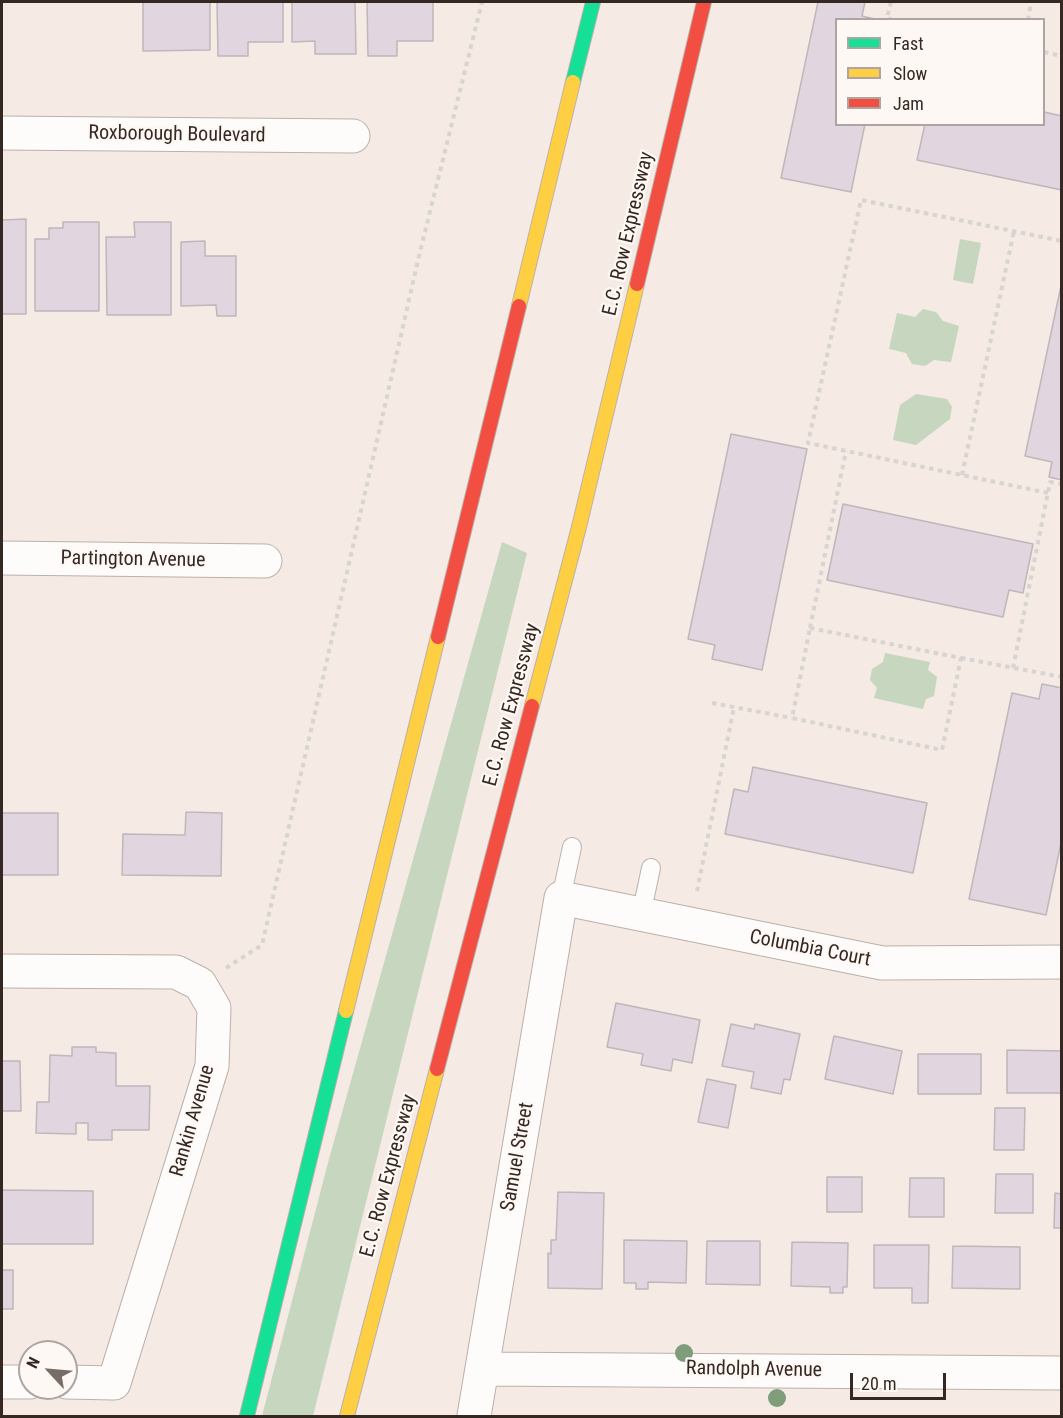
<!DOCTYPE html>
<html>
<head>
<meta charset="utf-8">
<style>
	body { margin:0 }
	#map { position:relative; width:1063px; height:1418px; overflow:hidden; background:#f5eae4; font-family:"Roboto Condensed",sans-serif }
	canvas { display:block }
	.frame { position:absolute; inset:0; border:3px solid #352822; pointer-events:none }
	.legend { position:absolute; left:835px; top:18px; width:210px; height:108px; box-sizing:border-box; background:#fef8f4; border:2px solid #aea5a0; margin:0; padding:8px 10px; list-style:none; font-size:18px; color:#352822 }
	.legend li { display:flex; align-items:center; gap:12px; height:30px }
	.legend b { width:30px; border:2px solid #aea5a0 }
	.north { position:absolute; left:18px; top:1340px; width:60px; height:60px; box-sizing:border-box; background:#fef8f4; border:2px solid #aea5a0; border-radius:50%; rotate:296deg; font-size:16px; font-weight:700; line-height:24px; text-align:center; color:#352822 }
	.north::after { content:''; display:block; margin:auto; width:21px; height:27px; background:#786c66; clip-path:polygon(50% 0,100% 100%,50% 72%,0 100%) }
	.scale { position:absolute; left:850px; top:1373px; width:96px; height:27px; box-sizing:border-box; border:3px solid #352822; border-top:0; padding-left:8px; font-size:18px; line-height:21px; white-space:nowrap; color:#352822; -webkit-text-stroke:4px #fef8f4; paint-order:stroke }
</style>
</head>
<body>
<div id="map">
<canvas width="1063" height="1418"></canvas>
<div class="frame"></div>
<ul class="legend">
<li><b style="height:8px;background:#16e098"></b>Fast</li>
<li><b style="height:8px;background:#ffcf43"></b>Slow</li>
<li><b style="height:8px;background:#f24e42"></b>Jam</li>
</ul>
<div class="north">N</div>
<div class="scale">20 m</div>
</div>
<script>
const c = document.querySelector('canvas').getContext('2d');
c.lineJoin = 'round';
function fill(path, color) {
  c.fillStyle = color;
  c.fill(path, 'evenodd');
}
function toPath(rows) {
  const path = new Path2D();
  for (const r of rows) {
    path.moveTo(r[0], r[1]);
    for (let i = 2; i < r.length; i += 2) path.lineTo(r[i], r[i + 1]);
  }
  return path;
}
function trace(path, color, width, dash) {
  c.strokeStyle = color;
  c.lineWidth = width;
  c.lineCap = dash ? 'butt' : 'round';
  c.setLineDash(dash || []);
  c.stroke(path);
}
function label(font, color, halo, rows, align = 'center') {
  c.font = font + ' "Roboto Condensed",sans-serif';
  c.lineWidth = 4.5;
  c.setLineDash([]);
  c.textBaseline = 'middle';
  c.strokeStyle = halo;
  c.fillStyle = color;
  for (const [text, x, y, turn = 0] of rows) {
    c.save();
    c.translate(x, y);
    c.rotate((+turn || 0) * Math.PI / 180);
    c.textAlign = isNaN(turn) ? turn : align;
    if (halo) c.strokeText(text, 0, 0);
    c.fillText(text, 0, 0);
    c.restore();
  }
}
fill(toPath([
	[960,239,981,243,973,284,953,280],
	[923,309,936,312,943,321,959,326,951,362,934,360,925,366,912,364,906,353,889,349,897,313,915,317],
	[916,394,947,399,952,407,950,419,916,445,893,440,900,405],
	[502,542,527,553,313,1416,262,1416,329,1159],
	[885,653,930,662,928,670,937,677,934,696,926,699,923,709,874,698,877,688,870,680,872,669,883,662]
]), '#c6d6bf');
const building = toPath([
	[143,2,210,2,210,50,143,51,143,2],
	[217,2,283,2,283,42,248,42,248,56,218,56,217,2],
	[292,2,355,2,356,54,315,54,315,41,292,42,292,2],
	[367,2,433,2,433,41,397,41,397,56,368,56,367,2],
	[818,2,865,2,862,16,879,20,836,20,836,124,865,124,851,192,781,178,818,2],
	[1044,112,1062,116,1062,190,917,160,925,124,1044,124,1044,112],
	[26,219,26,314,2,314,2,220,26,219],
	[63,222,99,222,99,311,35,311,35,239,49,239,49,228,63,228,63,222],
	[134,222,171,222,171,315,107,315,106,237,135,237,134,222],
	[205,241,205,256,236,256,236,316,217,316,216,305,181,306,181,242,205,241],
	[1062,281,1062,480,1049,477,1052,462,1025,456,1062,281],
	[731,434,807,449,762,670,712,659,715,645,688,639,731,434],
	[843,504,1033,544,1023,593,1009,590,1003,617,827,580,843,504],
	[1042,684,1062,688,1062,838,1046,915,969,899,1012,693,1039,699,1042,684],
	[753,767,927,803,913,873,725,834,734,789,748,792,753,767],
	[186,812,222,813,221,876,122,875,123,834,185,835,186,812],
	[2,813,58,813,58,875,2,875,2,813],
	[616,1003,700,1020,692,1063,673,1059,671,1071,641,1065,643,1054,607,1047,616,1003],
	[731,1024,754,1029,755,1024,800,1034,790,1080,784,1079,781,1094,751,1088,754,1072,722,1066,731,1024],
	[834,1036,902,1051,893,1094,825,1079,834,1036],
	[72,1047,96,1047,96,1052,116,1053,116,1086,150,1086,149,1130,112,1130,112,1140,88,1140,88,1123,76,1123,76,1134,36,1133,37,1102,49,1102,50,1055,72,1056,72,1047],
	[1007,1050,1062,1051,1062,1093,1007,1093,1007,1050],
	[918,1054,981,1054,981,1094,918,1094,918,1054],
	[2,1061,20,1061,21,1111,2,1111,2,1061],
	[707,1079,736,1085,728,1128,698,1122,707,1079],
	[995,1108,1025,1108,1024,1150,994,1150,995,1108],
	[996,1174,1033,1174,1033,1213,995,1213,996,1174],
	[827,1177,862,1177,862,1212,827,1212,827,1177],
	[910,1178,944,1178,944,1217,909,1217,910,1178],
	[2,1190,93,1191,93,1244,2,1244,2,1190],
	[558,1192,604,1193,602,1289,548,1288,548,1253,551,1254,551,1240,556,1240,558,1192],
	[1055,1193,1062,1194,1062,1228,1054,1228,1055,1193],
	[624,1240,687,1241,686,1283,648,1282,648,1289,636,1289,636,1283,624,1283,624,1240],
	[707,1241,760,1241,760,1285,706,1284,707,1241],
	[792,1242,848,1243,847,1287,843,1287,843,1293,830,1293,830,1287,791,1286,792,1242],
	[874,1245,929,1245,928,1303,912,1303,912,1288,874,1288,874,1245],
	[953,1246,1020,1247,1020,1289,952,1288,953,1246],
	[2,1270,13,1270,13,1309,2,1309,2,1270]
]);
fill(building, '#e1d5e0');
trace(building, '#bfb7b9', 1.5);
const lane = toPath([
	[561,898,572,847],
	[641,915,651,868]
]);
const street = toPath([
	[2,133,353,136],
	[2,558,265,561],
	[2,971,176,972,200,984,214,1008,212,1066,114,1383,66,1382],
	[482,1369,1062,1373],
	[2,1382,30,1382],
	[474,1416,561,898,882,963,1062,962]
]);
const fast = toPath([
	[573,82,593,2],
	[247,1416,346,1011]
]);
const slow = toPath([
	[519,306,573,82],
	[532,706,579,527,637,284],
	[346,1011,438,637],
	[347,1416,437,1069]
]);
const jam = toPath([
	[637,284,704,2],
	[438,637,519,306],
	[437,1069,532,706]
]);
trace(lane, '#bbb0ab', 20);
trace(street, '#bbb0ab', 35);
trace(fast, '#bbb0ab', 16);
trace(slow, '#bbb0ab', 16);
trace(jam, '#bbb0ab', 16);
trace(toPath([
	[891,2,887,18,893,20],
	[1028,20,1031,2],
	[1044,52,1062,56],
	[962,475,1014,231],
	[1048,493,808,443,861,200,1062,241],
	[810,628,961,658,942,750,792,718,810,628],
	[810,628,846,451],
	[961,658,1062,677],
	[1013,668,1050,482,1062,484],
	[712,703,792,718],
	[697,891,734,707],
	[226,968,262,945,419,256,482,2]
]), '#d8d4d2', 4, [4.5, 4.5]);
trace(lane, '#fefcfb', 18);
trace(street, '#fefcfb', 33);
trace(fast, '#16e098', 14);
trace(slow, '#ffcf43', 14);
trace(jam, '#f24e42', 14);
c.fillStyle = '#7f9c7b';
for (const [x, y] of [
	[684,1353],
	[777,1398]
]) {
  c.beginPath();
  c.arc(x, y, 9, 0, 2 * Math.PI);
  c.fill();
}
label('20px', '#352822', '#fef8f4', [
	["Roxborough Boulevard",177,135,1],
	["E.C. Row Expressway",629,234,-77],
	["Partington Avenue",133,560,1],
	["E.C. Row Expressway",512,705,-75],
	["Columbia Court",810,949,11],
	["Rankin Avenue",193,1121,-74],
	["Samuel Street",518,1157,-80],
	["E.C. Row Expressway",389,1176,-75],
	["Randolph Avenue",754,1370,1]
]);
</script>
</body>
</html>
